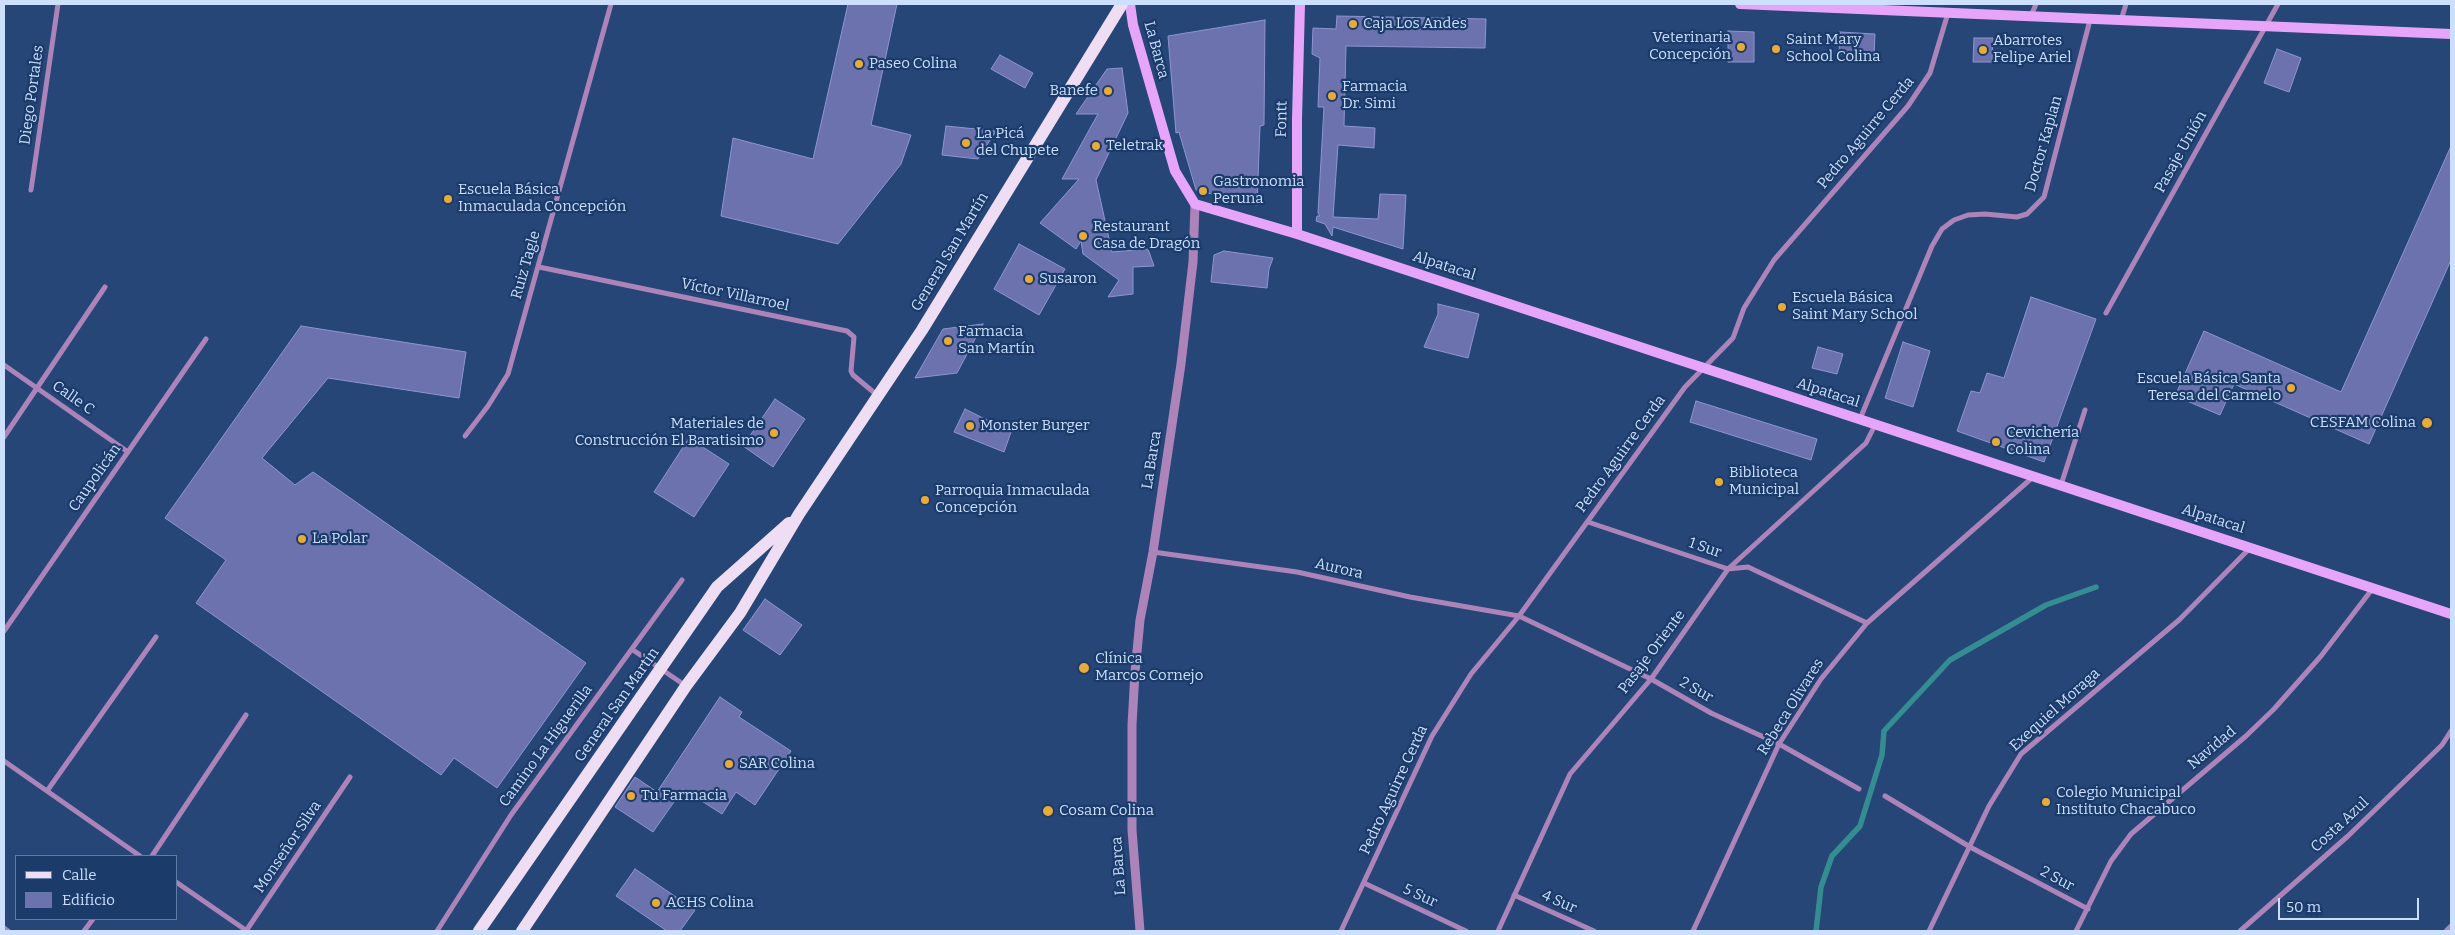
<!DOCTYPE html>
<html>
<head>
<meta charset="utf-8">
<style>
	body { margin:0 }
	#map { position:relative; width:2455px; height:935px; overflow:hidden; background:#264677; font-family:Bitter,serif }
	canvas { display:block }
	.frame { position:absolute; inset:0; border:5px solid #ccdffc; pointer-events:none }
	.legend { position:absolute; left:15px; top:855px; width:162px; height:65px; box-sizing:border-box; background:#1b3b6b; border:1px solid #627da5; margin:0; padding:6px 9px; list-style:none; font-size:15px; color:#ccdffc }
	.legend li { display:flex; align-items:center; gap:10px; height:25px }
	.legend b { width:25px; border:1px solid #627da5 }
	.scale { position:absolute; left:2278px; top:898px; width:141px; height:22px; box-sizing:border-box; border:2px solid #ccdffc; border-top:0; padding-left:6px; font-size:15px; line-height:18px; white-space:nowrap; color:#ccdffc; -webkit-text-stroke:4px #1b3b6b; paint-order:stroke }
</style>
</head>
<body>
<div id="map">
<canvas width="2455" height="935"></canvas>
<div class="frame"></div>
<ul class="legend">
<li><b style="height:6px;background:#eeddf3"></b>Calle</li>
<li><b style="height:14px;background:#6b72ad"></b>Edificio</li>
</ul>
<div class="scale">50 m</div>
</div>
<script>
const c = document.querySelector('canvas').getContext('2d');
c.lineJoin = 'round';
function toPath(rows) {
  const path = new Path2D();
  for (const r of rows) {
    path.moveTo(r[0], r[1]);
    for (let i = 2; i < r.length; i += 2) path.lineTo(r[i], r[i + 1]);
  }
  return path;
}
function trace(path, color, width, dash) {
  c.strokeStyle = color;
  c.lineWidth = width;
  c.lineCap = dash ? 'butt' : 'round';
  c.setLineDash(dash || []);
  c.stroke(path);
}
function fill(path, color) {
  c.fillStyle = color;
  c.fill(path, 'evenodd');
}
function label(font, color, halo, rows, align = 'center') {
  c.font = font + ' Bitter,serif';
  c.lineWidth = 4.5;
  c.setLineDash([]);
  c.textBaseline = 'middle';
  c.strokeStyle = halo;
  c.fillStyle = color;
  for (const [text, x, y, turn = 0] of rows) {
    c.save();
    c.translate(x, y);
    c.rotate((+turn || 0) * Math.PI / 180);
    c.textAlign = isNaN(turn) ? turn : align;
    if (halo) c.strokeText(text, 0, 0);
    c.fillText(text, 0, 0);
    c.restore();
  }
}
trace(toPath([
	[1816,931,1821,887,1832,856,1860,826,1882,755,1884,731,1950,660,2046,605,2096,587]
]), '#348e91', 5.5);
const building = toPath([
	[848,4,897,4,871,125,911,135,901,164,838,244,721,216,733,138,813,159,848,4],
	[1337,16,1486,19,1485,48,1346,46,1344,126,1375,128,1374,148,1338,145,1333,217,1378,219,1380,194,1406,195,1403,249,1333,227,1332,236,1325,224,1316,221,1317,216,1320,216,1318,213,1324,107,1318,107,1320,58,1312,54,1313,28,1336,29,1337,16],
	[1265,20,1264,125,1260,126,1257,205,1196,190,1179,132,1176,133,1168,36,1265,20],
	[1728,31,1754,32,1754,62,1728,62,1728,31],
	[1840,32,1875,34,1874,56,1839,54,1840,32],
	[1974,38,1993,38,1992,62,1973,62,1974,38],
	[2277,49,2301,58,2289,92,2264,83,2277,49],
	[1000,55,1033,73,1025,88,991,69,1000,55],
	[1122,68,1128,113,1096,180,1112,252,1148,249,1154,266,1133,267,1133,294,1108,297,1119,280,1083,254,1081,241,1076,249,1040,223,1079,179,1062,179,1098,114,1076,114,1107,69,1122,68],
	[946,126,996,131,978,159,942,155,946,126],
	[2451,146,2451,260,2369,444,2234,384,2220,415,2175,396,2204,331,2341,392,2451,146],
	[1019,244,1065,269,1039,315,994,289,1019,244],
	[1224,251,1273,258,1269,269,1267,288,1211,282,1214,255,1224,251],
	[2031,297,2096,319,2044,462,1957,431,1971,391,1980,393,1987,373,2004,378,2031,297],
	[1438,304,1479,314,1468,358,1424,347,1438,314,1438,304],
	[983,324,957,373,915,378,943,329,983,324],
	[301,326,466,352,459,398,328,378,262,458,295,485,313,472,586,663,497,788,454,758,441,775,196,603,226,560,165,518,301,326],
	[1903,342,1930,351,1913,407,1885,398,1903,342],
	[1818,347,1843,354,1837,374,1812,368,1818,347],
	[775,399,805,419,773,467,743,446,775,399],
	[1696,401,1817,439,1811,460,1690,422,1696,401],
	[965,409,1011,432,1004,452,954,432,965,409],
	[689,438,729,464,694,517,654,492,689,438],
	[765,599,802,625,780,655,743,630,765,599],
	[720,697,742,712,739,717,791,751,755,805,736,792,722,814,683,789,653,832,615,807,635,777,657,792,720,697],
	[635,869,695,910,680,931,667,931,616,896,635,869]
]);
fill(building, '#6b72ad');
trace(building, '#8e95d3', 1);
trace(toPath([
	[2031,16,2036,4],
	[2121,20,2126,4],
	[31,190,58,4],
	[539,267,847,331,854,337,851,371,853,375,877,395],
	[2106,313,2278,4],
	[4,365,128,452],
	[1860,419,1932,246,1942,229,1954,220,1968,215,1985,214,2017,217,2027,214,2044,197,2090,20],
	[465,436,488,406,508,374,611,4],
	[4,437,105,287],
	[2061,485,2085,410],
	[1588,522,1728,569,1748,567,1867,623],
	[1153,552,1297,572,1410,597,1519,616,1651,679,1711,713,1779,744,1859,789],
	[4,631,206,339],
	[633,650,686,686],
	[4,761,140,856],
	[47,791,156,637],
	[1885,796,1970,847,2088,909],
	[152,856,246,715],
	[176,882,247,931],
	[1364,883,1466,931],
	[1514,895,1594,931],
	[4,928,8,931],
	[84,931,93,919],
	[246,931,350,777],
	[437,931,511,815,682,580],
	[1341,931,1432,736,1471,674,1519,616,1685,387,1733,338,1744,308,1774,260,1908,106,1930,73,1948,13],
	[1498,931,1570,774,1651,679,1728,569,1866,443,1875,425],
	[1693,931,1779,744,1821,679,1867,623,2033,477],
	[1929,931,1989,806,2021,754,2179,620,2250,548],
	[2076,931,2111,861,2131,834,2246,736,2274,709,2321,656,2373,588],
	[2240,931,2348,836,2442,745,2451,731],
	[2446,931,2451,926]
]), '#ad84b9', 5);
trace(toPath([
	[1140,931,1132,830,1132,725,1135,672,1140,620,1153,552,1181,364,1193,262,1195,204]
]), '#ad84b9', 9);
trace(toPath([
	[1130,4,1133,25,1175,171,1195,204,1297,234,2451,614],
	[1740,4,2451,34],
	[1297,234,1297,119,1300,4]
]), '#e7a5fa', 10);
trace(toPath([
	[479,931,717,587,789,523],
	[522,931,686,686,740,613,799,514,922,330,1122,4]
]), '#eeddf3', 12);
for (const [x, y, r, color] of [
	[1353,24,5,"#e9ab38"],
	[1741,47,5,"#e9ab38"],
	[1776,49,5,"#e9ab38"],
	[1983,50,5,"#e9ab38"],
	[859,64,5,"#e9ab38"],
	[1108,91,5,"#e9ab38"],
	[1332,96,5,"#e9ab38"],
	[966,143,5,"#e9ab38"],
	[1096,146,5,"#e9ab38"],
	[1203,191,5,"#e9ab38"],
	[448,199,5,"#e9ab38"],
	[1083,236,5,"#e9ab38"],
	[1029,279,5,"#e9ab38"],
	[1782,307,5,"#e9ab38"],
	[948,341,5,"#e9ab38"],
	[2291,388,5,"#e9ab38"],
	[2427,423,6,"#e9ab38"],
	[970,426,5,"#e9ab38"],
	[774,433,5,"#e9ab38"],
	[1996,442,5,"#e9ab38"],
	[1719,482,5,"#e9ab38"],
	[925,500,5,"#e9ab38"],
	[302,539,5,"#e9ab38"],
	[1084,668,6,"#e9ab38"],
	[729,764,5,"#e9ab38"],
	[631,796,5,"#e9ab38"],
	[2046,802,5,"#e9ab38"],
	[1048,811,6,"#e9ab38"],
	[656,903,5,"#e9ab38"]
]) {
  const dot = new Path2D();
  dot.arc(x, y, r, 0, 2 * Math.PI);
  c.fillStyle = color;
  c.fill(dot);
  trace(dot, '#1b3b6b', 2);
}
label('15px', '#ccdffc', '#1b3b6b', [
	["Caja Los Andes",1363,24],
	["Veterinaria",1731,38,"right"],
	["Concepción",1731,55,"right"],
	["Saint Mary",1786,40],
	["School Colina",1786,57],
	["Abarrotes",1993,41],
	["Felipe Ariel",1993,58],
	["Paseo Colina",869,64],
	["Farmacia",1342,87],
	["Dr. Simi",1342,104],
	["Banefe",1098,91,"right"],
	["La Picá",976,134],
	["del Chupete",976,151],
	["Teletrak",1106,146],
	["Gastronomia",1213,182],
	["Peruna",1213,199],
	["Escuela Básica",458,190],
	["Inmaculada Concepción",458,207],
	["Restaurant",1093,227],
	["Casa de Dragón",1093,244],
	["Susaron",1039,279],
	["Escuela Básica",1792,298],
	["Saint Mary School",1792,315],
	["Farmacia",958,332],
	["San Martín",958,349],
	["Escuela Básica Santa",2281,379,"right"],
	["Teresa del Carmelo",2281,396,"right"],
	["CESFAM Colina",2416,423,"right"],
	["Materiales de",764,424,"right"],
	["Construcción El Baratisimo",764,441,"right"],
	["Monster Burger",980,426],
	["Cevichería",2006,433],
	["Colina",2006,450],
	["Biblioteca",1729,473],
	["Municipal",1729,490],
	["Parroquia Inmaculada",935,491],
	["Concepción",935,508],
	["La Polar",312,539],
	["Clínica",1095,659],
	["Marcos Cornejo",1095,676],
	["SAR Colina",739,764],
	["Colegio Municipal",2056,793],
	["Instituto Chacabuco",2056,810],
	["Tu Farmacia",641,796],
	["Cosam Colina",1059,811],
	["ACHS Colina",666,903]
], 'left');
label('15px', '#ccdffc', '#1b3b6b', [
	["La Barca",1156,50,75],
	["Diego Portales",32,95,-82],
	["Fontt",1282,119,-89],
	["Pedro Aguirre Cerda",1866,133,-50],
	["Doctor Kaplan",2044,144,-74],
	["Pasaje Unión",2181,152,-61],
	["General San Martín",950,252,-59],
	["Ruiz Tagle",526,265,-74],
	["Alpatacal",1444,266,18],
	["Víctor Villarroel",735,295,12],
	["Alpatacal",1828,393,18],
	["Calle C",73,398,35],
	["Pedro Aguirre Cerda",1621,454,-54],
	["La Barca",1152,460,-81],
	["Caupolicán",95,478,-55],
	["Alpatacal",2213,519,18],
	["1 Sur",1705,548,19],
	["Aurora",1339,569,13],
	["Pasaje Oriente",1652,652,-53],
	["2 Sur",1696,690,30],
	["General San Martín",617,705,-55],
	["Rebeca Olivares",1791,707,-58],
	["Exequiel Moraga",2055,710,-42],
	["Camino La Higuerilla",546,746,-54],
	["Navidad",2212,748,-40],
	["Pedro Aguirre Cerda",1394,790,-65],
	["Costa Azul",2340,825,-43],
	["Monseñor Silva",288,847,-56],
	["La Barca",1119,866,-94],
	["2 Sur",2057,879,28],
	["5 Sur",1420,896,25],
	["4 Sur",1559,902,24]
]);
</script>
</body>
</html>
